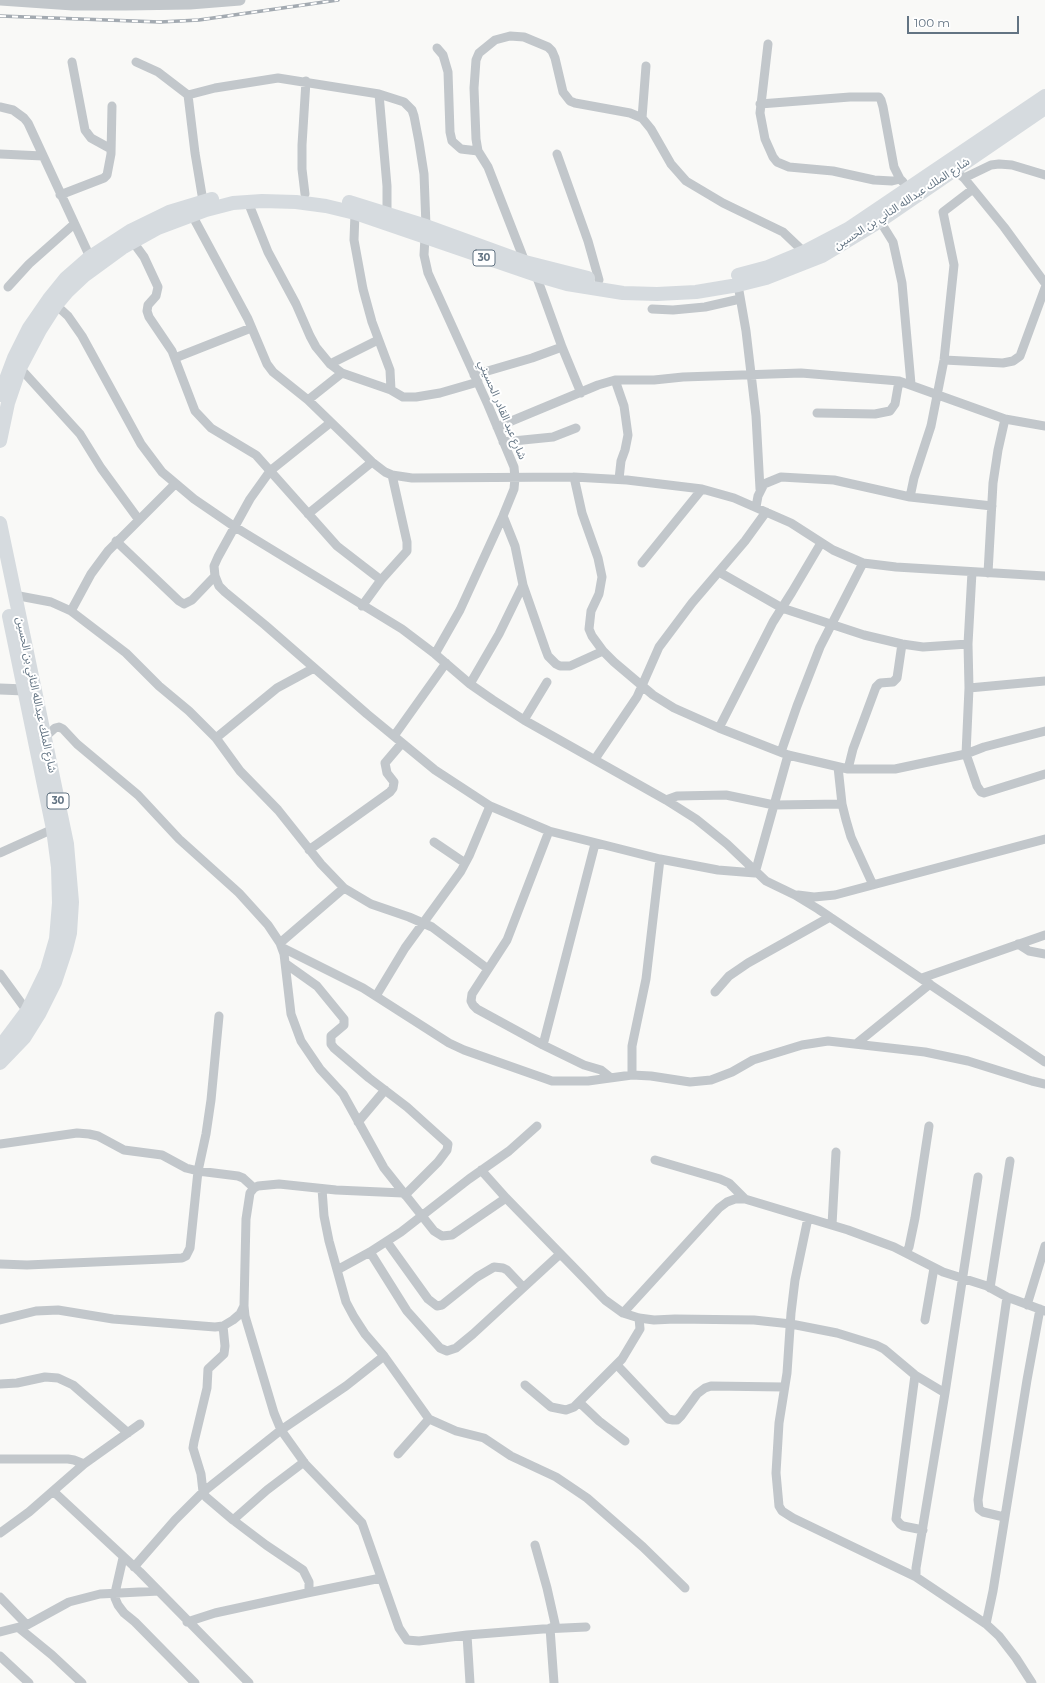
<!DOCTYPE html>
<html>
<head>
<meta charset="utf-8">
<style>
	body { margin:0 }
	#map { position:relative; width:1045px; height:1683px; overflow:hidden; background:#f9f9f7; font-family:Montserrat,sans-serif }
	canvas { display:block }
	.scale { position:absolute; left:907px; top:16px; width:112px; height:18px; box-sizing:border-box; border:2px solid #637483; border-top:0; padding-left:5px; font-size:12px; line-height:14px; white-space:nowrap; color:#637483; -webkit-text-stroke:3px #fff; paint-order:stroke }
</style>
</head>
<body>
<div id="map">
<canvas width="1045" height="1683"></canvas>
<div class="scale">100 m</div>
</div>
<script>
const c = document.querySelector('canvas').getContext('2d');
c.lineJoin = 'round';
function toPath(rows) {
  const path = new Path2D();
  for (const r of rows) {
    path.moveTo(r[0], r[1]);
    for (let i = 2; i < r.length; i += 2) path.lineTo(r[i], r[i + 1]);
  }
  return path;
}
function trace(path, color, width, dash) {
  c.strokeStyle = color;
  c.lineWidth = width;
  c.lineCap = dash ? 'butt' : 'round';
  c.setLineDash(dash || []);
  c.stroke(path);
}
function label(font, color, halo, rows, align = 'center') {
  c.font = font + ' Montserrat,"Noto Sans Arabic",sans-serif';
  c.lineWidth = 4;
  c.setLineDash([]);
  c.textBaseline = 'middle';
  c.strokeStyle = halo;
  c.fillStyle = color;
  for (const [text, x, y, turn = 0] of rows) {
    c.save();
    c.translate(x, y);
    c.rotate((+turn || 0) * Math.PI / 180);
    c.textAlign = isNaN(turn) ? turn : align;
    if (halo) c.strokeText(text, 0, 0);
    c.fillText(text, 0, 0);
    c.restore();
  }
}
trace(toPath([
	[768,44,760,113,765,139,773,157,777,162,789,167,833,171,874,180,892,181,900,179],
	[437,48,443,55,448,72,450,132,452,141,461,149,478,151],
	[72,62,85,130,91,138,111,149],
	[136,62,158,72,188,95,195,153,203,201],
	[379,94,387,186,387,214],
	[188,95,215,88,278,78,379,94,404,102,412,110,414,116,419,142,424,174,426,226],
	[760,104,850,97,879,97,881,100,883,107,894,167,900,179,903,182],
	[0,107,13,110,24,118,28,123,90,257],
	[642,118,646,66],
	[0,154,43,156],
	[557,154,588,241,599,280],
	[955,171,964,178,1004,227,1045,283],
	[964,178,991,165,999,164,1012,165,1045,175],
	[305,194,302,169,302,145,306,81],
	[60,195,104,178,107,175,111,154,112,106],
	[248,202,268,252,296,304,310,336,316,347,330,364,342,373,391,390,403,397,416,397,440,393,478,382],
	[355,213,354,240,363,289,372,322,390,370,391,390],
	[192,215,248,319,267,364,273,372,308,400,372,462,385,472,392,475,412,478,574,477,627,480,702,489,734,498,791,523,833,550,863,563,896,567,1045,576],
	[880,221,893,242,902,283,911,384],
	[425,237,424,255,428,273,488,405,514,467,515,478,514,489,503,516,460,610,435,654],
	[133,242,144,257,158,287,156,296,148,305,147,311,149,317,172,351,195,411,211,428,256,455,337,546,381,580],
	[525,262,488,167,478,151,476,139,474,88,476,60,479,53,495,40,510,36,524,37,548,47,552,51,555,58,563,92,570,101,575,103,630,113,642,118,651,129,671,164,686,181,723,203,783,232,804,252],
	[536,275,562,347,581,393],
	[738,285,746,331,756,416,760,489],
	[8,287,29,264,73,225],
	[56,305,68,316,82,336,141,444,162,472,194,499,235,527,402,629,435,654,470,684,493,700,524,720,666,800,696,819,727,844,766,881,795,895,818,909,1045,1062],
	[652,309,673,310,705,307,740,299],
	[175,358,251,328],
	[944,360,1003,363,1013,361,1020,356,1045,288],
	[330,364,378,340],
	[20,368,80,434,101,468,139,520],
	[474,375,532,358,562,347],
	[615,380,624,406,628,435,625,450,621,461,619,479],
	[308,400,342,373],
	[817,413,875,414,890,411,895,404,899,381],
	[330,423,270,471,250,499,218,557,214,566,215,576,219,586,225,592,265,625,367,714,435,770,490,806,549,831,660,859,718,870,755,873,788,755],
	[497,427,598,385,615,380,654,380,683,377,801,373,899,381,1005,419,1045,426],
	[503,442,553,437,576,428],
	[574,477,582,513,598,558,602,577,599,594,591,611,589,629,592,636,603,651,614,662,653,695,674,708,719,728,788,755,848,769,895,769,966,754,984,747,1045,731],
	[910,497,914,478,931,426,944,360,954,265,943,212,973,189],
	[756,507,758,496,764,484,781,477,834,480,910,497,992,506],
	[308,514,372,462],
	[116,541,179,601,184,604,192,600,215,576],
	[642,563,702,489],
	[719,572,782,608,864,635,902,644,923,647,968,644],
	[972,572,968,644,969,688,966,754,977,786,981,792,984,793,1045,774],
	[988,573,993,483,998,450,1005,419],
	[523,585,545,648,548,656,556,664,560,666,570,666,603,651],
	[14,595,51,602,71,611,126,653,159,686,189,711,216,738,240,771,278,810,321,864,344,888,371,904,409,917,432,927,488,969],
	[362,606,381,580,407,551,407,542,392,475],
	[71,611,91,574,108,551,175,484],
	[470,684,499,634,523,585,515,546,503,516],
	[969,688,1045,681],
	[524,720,547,682],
	[719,728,773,622,792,592,821,543],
	[394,736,446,663],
	[45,737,55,728,59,727,63,729,77,744,138,795,179,839,239,893,268,925,280,943,284,954,291,1014,301,1041,320,1069,343,1094,384,1168,434,1231,442,1236,452,1235,506,1198],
	[216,738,277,688,314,668],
	[781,752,797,706,820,647,863,563],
	[595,759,637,697,659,647,692,603,745,541,766,512],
	[838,767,842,804,846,820,851,837,873,885],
	[848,769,853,749,876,687,880,683,893,682,897,678,902,644],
	[666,800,677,796,726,795,774,805,842,804],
	[549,831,507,940,472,994,471,1001,473,1005,477,1009,543,1045,584,1065,601,1070,611,1078],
	[434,842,465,863],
	[309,850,390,792,393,788,394,782,387,773,385,763,402,743],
	[0,853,53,829],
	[798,895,814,897,835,895,1045,839],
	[280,943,344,888],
	[1018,944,1029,951,1045,954],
	[283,948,363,988,449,1043,464,1050,552,1081,588,1081,632,1075,651,1076,690,1082,711,1080,732,1072,753,1060,802,1045,828,1041,925,1052,968,1061,1032,1081,1045,1084],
	[286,964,317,986,344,1019,344,1025,331,1036,331,1044,334,1048,369,1078,407,1107,448,1144,447,1150,438,1162,405,1195],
	[0,974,27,1011],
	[922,978,1045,935],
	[715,992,729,976,748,963,830,917],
	[376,996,405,948,461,871,469,856,490,806],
	[856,1044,930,984],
	[543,1045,595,844],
	[632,1075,632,1046,646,979,660,859],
	[358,1122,385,1090],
	[0,1144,77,1133,89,1134,98,1136,124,1150,162,1155,186,1168,198,1171,238,1176,243,1178,254,1188],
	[655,1160,720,1179,729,1183,745,1199],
	[481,1170,506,1198,582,1276,605,1300,623,1313,639,1318,654,1320,675,1319,754,1320,791,1324,837,1333,876,1345,884,1349,915,1375,945,1393],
	[978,1177,945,1393,916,1568,916,1577,986,1624,999,1636,1016,1658,1032,1683],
	[322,1189,324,1216,329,1241,346,1302,354,1317,365,1334,384,1356],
	[403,1193,336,1190,279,1184,258,1186,254,1188,250,1193,246,1219,244,1306,245,1316,274,1413,281,1430,346,1386,384,1356,429,1419,456,1431,484,1438,511,1456,556,1477,587,1498,643,1547,685,1588],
	[808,1218,795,1280,791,1313,787,1373,779,1423,776,1473,779,1506,782,1511,793,1518,916,1577],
	[832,1225,836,1152],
	[387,1242,428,1299,437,1306,442,1305,477,1277,494,1267,503,1268,507,1270,523,1287],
	[370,1252,407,1311,440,1348,447,1351,456,1348,473,1334,560,1254],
	[906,1253,909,1247,915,1218,929,1126],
	[0,1264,27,1265,163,1259,182,1258,186,1256,190,1248,198,1171,206,1134,211,1100,219,1016],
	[337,1270,370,1252,401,1232,469,1179,509,1151,537,1126],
	[990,1288,1010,1161],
	[1027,1305,1045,1246],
	[623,1313,719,1208,727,1202,735,1199,745,1199,848,1230,894,1247,943,1272,987,1286,1007,1297,1045,1311],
	[0,1320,36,1311,58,1310,113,1319,215,1327,223,1326,233,1320,240,1314,244,1306],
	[925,1320,934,1268],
	[223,1326,225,1346,224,1354,208,1369,207,1388,194,1442,193,1448,201,1474,203,1492,206,1497,233,1520,267,1490,304,1462],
	[617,1365,668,1419,673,1420,677,1420,681,1416,697,1394,705,1388,711,1386,784,1387],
	[915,1375,896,1519,900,1524,903,1526,923,1530],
	[0,1384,17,1383,45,1377,58,1378,73,1385,128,1433],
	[525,1385,551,1407,566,1410,574,1407,622,1359,640,1329,639,1318],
	[580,1403,599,1421,625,1441],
	[398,1454,429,1419],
	[0,1459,68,1459,74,1460,84,1464],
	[53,1491,140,1572,249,1683],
	[1004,1517,983,1512,979,1509,978,1500,1007,1297],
	[0,1533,29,1512,84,1464,140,1424],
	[535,1545,547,1588,556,1628],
	[123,1558,115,1593,115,1598,118,1605,124,1613,135,1622,195,1683],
	[134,1567,175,1520,203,1492,281,1430,306,1465,362,1523,399,1628,407,1640,419,1641,467,1635,543,1629,586,1627],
	[307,1593,381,1578],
	[0,1597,27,1625],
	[187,1622,215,1613,307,1593,309,1590,309,1582,303,1570,266,1545,233,1520],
	[986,1624,993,1591,1027,1380,1040,1309],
	[19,1628,52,1655,82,1683],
	[550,1628,554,1683],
	[0,1632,27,1625,69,1602,100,1594,159,1591],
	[467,1635,470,1683],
	[0,1656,29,1683]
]), '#c2c7cb', 9);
trace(toPath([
	[0,0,73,5,126,5,190,4,240,0],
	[0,689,25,690]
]), '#c2c7cb', 11);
trace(toPath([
	[349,202,426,226,525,262,588,278],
	[738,275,768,267,804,252,848,229,1045,96],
	[0,395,14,358,29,328,49,299,66,278,90,257,130,231,169,212,212,199],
	[0,441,8,403,20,368,40,330,56,305,67,292,85,275,122,248,158,228,206,210,233,203,262,201,296,202,326,206,355,213,536,275,567,284,623,293,657,294,696,292,738,285,766,278,822,256,880,221,1045,108],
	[0,523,67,844,72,902,70,933,66,949,55,982,39,1014,24,1038,0,1063],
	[0,1047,27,1011,47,970,56,939,59,903,58,867,53,829,9,616]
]), '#d6dbdf', 14);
const rail = toPath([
	[0,16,160,22,199,20,338,0]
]);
trace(rail, '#a3aab1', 3.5);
trace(rail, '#fff', 2, [6]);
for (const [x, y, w] of [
	[484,258,22],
	[58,801,22]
]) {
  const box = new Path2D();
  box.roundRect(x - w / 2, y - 8, w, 16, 3);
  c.fillStyle = '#fff';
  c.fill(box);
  trace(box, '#637483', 1);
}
label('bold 10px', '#637483', null, [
	["30",484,258],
	["30",58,801]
]);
label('11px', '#637483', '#fff', [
	["شارع الملك عبدالله الثاني بن الحسين",902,204,-33],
	["شارع عبد القادر الحسيني",502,410,67],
	["شارع الملك عبدالله الثاني بن الحسين",36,695,78]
]);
</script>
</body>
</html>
